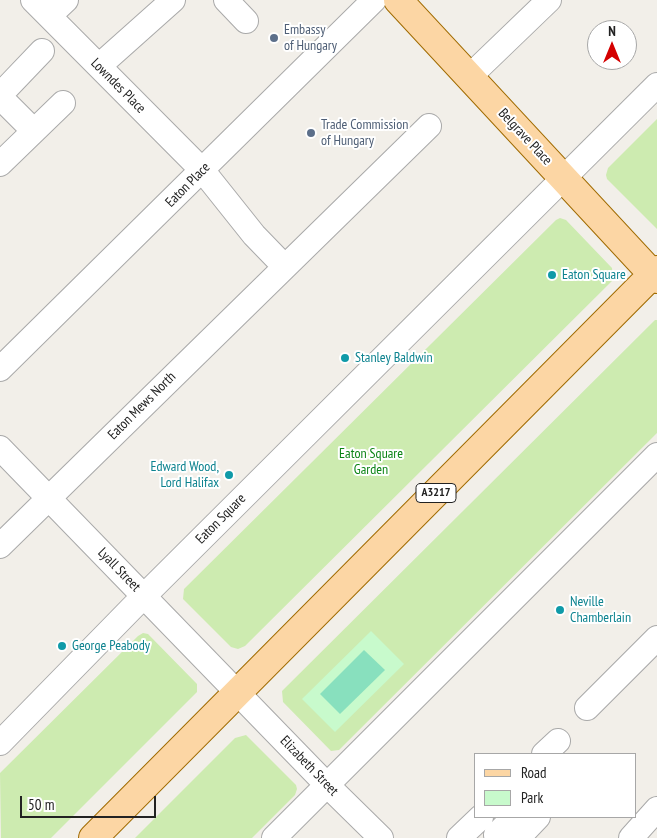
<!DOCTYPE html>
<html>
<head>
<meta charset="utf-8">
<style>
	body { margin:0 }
	#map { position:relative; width:657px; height:838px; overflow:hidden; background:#f2efe9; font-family:"PT Sans Narrow",sans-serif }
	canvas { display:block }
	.legend { position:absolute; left:474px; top:753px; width:162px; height:65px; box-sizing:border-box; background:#fff; border:1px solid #a7a7a7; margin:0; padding:6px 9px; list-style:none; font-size:15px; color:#222 }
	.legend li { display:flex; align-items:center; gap:10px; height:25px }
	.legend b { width:25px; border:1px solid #a7a7a7 }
	.north { position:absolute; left:587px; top:20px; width:50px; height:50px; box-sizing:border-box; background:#fff; border:1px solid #a7a7a7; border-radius:50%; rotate:0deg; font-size:14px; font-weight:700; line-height:20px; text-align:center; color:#222 }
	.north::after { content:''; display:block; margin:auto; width:18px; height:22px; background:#d40000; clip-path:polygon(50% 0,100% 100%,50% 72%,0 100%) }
	.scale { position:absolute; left:20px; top:796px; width:136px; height:22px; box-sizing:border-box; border:2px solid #222; border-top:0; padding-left:6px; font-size:15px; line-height:18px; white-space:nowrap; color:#222; -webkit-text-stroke:4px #fff; paint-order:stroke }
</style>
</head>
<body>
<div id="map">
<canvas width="657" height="838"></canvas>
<ul class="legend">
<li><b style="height:6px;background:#fcd6a4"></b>Road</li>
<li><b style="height:14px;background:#c8facc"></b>Park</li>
</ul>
<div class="north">N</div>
<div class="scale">50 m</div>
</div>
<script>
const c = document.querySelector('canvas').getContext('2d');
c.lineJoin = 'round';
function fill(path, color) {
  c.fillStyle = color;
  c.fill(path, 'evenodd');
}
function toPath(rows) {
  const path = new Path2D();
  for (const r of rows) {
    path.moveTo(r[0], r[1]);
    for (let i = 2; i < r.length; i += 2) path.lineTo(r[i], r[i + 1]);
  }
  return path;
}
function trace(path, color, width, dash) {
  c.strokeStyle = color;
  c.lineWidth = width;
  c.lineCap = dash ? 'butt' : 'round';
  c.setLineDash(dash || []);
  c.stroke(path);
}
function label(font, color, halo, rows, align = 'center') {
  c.font = font + ' "PT Sans Narrow",sans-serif';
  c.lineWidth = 4;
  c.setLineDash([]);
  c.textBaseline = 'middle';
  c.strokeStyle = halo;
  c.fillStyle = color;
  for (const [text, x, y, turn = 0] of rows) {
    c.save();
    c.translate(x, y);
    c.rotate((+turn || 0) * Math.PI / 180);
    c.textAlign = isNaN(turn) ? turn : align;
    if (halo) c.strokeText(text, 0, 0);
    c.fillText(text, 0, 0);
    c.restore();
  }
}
fill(toPath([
	[657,119,657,229,607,179,606,175,608,168],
	[560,218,566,220,612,268,613,280,245,646,238,649,231,647,183,599,184,589,556,220],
	[655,320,657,320,657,433,339,750,331,751,283,702,282,691],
	[143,633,148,634,197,684,197,692,51,838,1,838,0,773,138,636],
	[246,735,296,785,297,789,295,795,252,838,135,838,235,738]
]), '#cdebb0');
fill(toPath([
	[371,631,404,664,335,732,302,699]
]), '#c8facc');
fill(toPath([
	[364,650,385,670,340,714,320,694]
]), '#88e0be');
const minor = toPath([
	[33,0,203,171,254,235,284,266],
	[226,0,246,21],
	[49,16,66,0],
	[99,66,173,0],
	[469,77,549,0],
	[0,95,42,51],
	[0,97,34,131],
	[0,164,63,103],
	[0,369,374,0],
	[0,448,327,785,381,838],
	[0,546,429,126],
	[587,708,657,638],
	[0,743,133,607,657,85],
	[544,754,558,741],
	[274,838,657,455],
	[459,838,481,817],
	[499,838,496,835,514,817],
	[518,838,538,817],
	[631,838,657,809]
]);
const major = toPath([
	[398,0,657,279],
	[93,838,657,270]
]);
trace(minor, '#a9a9a9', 26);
trace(major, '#a06b00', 30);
trace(minor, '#fff', 24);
trace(major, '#fcd6a4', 28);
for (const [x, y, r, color] of [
	[274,38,5,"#5c6f8a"],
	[311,133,5,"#5c6f8a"],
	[552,275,5,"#0f9aa8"],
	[345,358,5,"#0f9aa8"],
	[229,475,5,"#0f9aa8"],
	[560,610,5,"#0f9aa8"],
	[62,646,5,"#0f9aa8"]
]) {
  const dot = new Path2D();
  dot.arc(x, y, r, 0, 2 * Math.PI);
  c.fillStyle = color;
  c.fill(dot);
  trace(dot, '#fff', 2);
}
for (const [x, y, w] of [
	[436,493,40]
]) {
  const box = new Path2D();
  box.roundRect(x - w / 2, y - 9.5, w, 19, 4);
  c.fillStyle = '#fff';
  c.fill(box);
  trace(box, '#222', 1);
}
label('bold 12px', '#222', null, [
	["A3217",436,493]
]);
label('14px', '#4e5e75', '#fff', [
	["Embassy",284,30],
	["of Hungary",284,46],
	["Trade Commission",321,125],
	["of Hungary",321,141]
], 'left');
label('14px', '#222', '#fff', [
	["Lowndes Place",118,86,45],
	["Belgrave Place",525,137,47],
	["Eaton Place",188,185,-45],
	["Eaton Mews North",142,406,-45],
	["Eaton Square",221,519,-45],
	["Lyall Street",119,570,46],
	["Elizabeth Street",309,766,46]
]);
label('14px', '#0d838f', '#fff', [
	["Eaton Square",562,275],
	["Stanley Baldwin",355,358],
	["Edward Wood,",219,467,"right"],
	["Lord Halifax",219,483,"right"],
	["Neville",570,602],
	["Chamberlain",570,618],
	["George Peabody",72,646]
], 'left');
label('14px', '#0c8416', '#fff', [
	["Eaton Square",371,454],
	["Garden",371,470]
]);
</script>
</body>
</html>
